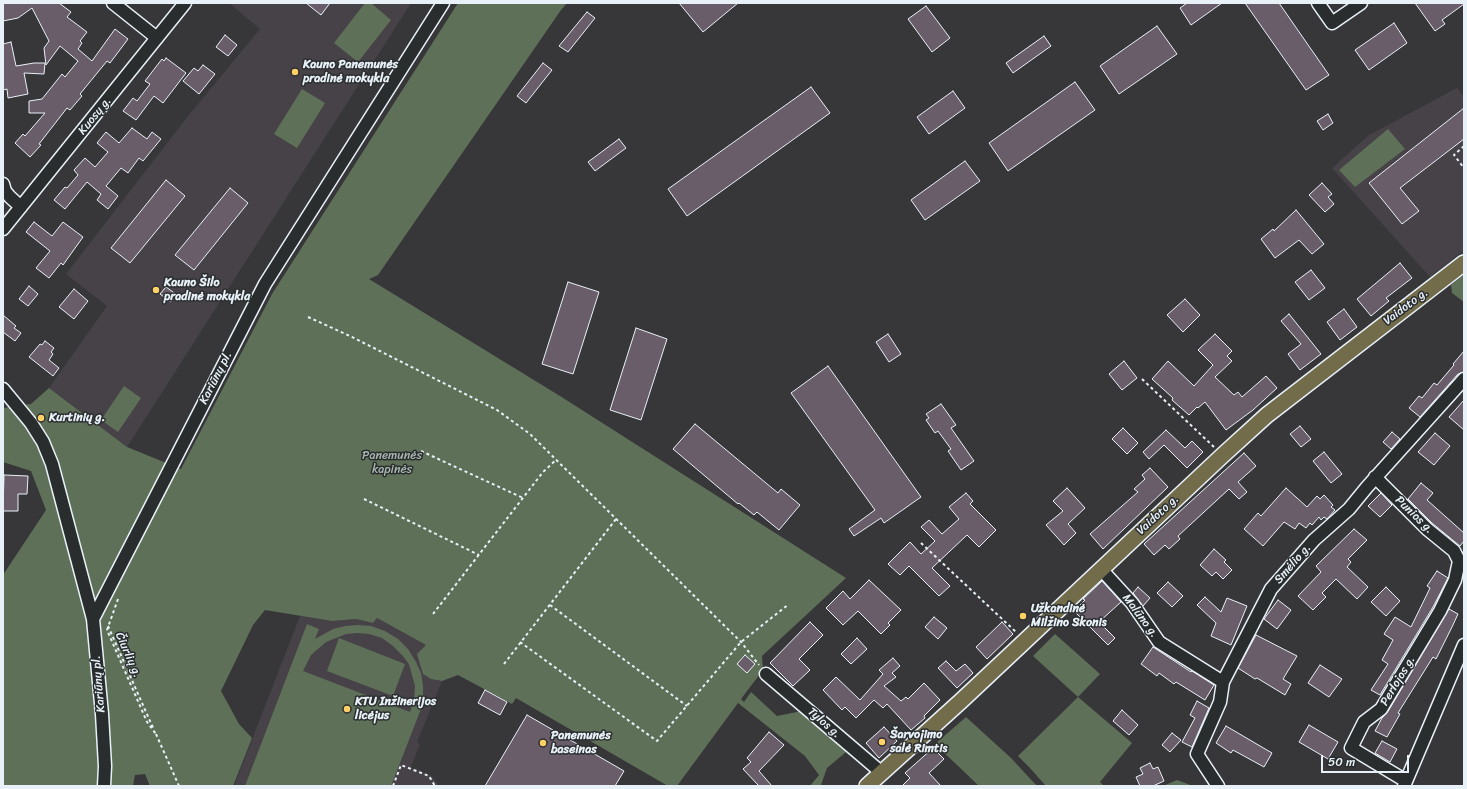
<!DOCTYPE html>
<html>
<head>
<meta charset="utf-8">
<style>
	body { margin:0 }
	#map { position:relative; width:1467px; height:789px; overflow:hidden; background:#37373a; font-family:Sriracha,sans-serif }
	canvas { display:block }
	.frame { position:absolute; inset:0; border:4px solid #e8f1f8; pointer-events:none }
	.scale { position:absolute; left:1321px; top:755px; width:88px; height:18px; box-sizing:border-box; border:2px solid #e8f1f8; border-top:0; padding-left:5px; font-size:12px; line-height:14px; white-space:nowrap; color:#e8f1f8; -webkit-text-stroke:3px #2a2d2e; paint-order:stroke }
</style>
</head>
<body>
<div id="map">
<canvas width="1467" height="789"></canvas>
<div class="frame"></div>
<div class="scale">50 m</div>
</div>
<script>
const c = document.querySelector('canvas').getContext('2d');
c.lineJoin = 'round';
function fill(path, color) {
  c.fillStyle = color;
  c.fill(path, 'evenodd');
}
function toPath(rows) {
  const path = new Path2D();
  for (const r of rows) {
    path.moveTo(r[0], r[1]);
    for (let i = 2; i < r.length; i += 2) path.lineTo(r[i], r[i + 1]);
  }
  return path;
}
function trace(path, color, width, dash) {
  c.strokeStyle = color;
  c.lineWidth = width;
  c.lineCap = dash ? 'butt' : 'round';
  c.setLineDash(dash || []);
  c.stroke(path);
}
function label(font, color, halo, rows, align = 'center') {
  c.font = font + ' Sriracha,sans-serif';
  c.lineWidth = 3;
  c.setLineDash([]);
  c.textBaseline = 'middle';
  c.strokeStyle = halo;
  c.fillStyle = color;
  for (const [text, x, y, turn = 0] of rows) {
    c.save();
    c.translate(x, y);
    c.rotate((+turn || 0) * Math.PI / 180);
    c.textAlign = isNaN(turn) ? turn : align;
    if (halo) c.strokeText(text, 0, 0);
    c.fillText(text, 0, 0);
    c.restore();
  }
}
fill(toPath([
	[229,3,411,3,127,447,49,388,107,306,66,274,188,116,260,29],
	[1457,88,1464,97,1464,250,1430,277,1332,168,1369,135],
	[300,616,332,621,356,619,373,623,377,618,426,645,431,679,442,681,417,742,420,744,411,767,432,776,439,786,234,786]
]), '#464248');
fill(toPath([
	[365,3,371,3,391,20,358,62,334,43],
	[458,3,567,3,561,10,378,275,369,279,560,396,846,578,762,656,763,670,741,699,744,702,751,692,777,716,802,711,852,752,849,755,846,752,827,768,821,785,822,786,810,786,819,775,805,756,738,703,677,786,668,786,516,698,512,704,458,675,442,681,431,679,423,674,417,654,426,645,377,618,373,623,356,619,332,621,265,610,253,625,221,691,239,724,252,738,233,786,150,786,145,774,135,775,133,786,3,786,3,575,46,510,31,471,3,462,3,408,31,404,49,388,127,447,181,469,272,294],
	[302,89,325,103,297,148,274,134],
	[1388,129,1405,149,1355,187,1339,170],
	[1464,274,1464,302,1452,293,1451,285],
	[124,386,141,398,118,432,101,420],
	[307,624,319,629,315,639,333,629,345,626,357,625,371,626,385,631,398,639,408,649,416,662,421,673,423,686,423,700,421,709,391,786,245,786],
	[357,633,369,634,382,638,393,646,402,655,409,664,415,686,414,699,410,712,303,671,311,655,326,642,346,634],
	[1055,634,1100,674,1078,697,1132,743,1100,782,1104,786,1046,786,1029,767,1018,756,1078,697,1033,656],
	[339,638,405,664,393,696,327,671],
	[966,717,1011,758,1037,786,979,786,935,744],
	[1177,780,1193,786,1163,786]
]), '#5f7058');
const building = toPath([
	[3,3,59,3,71,12,67,17,87,32,80,41,82,43,78,49,92,61,115,29,128,39,110,63,107,61,80,94,82,96,70,110,67,108,39,144,41,145,30,157,15,143,23,134,25,136,45,113,29,113,29,101,42,99,62,74,65,77,78,61,60,46,46,65,44,48,49,41,32,8,18,18,3,21,3,3],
	[306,3,330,3,321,15,306,3],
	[679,3,738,3,703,32,679,3],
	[1187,3,1222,3,1191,25,1180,8,1187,3],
	[1245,3,1279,3,1329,75,1306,90,1245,3],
	[1415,3,1464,3,1464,4,1442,20,1445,24,1435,31,1415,3],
	[926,6,950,38,932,52,908,19,926,6],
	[587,12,595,18,568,52,559,46,587,12],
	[1394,23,1407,43,1369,70,1355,50,1394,23],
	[1157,26,1177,54,1119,94,1100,66,1157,26],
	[225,35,237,45,228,56,216,47,225,35],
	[1044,36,1051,46,1013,73,1006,63,1044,36],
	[11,42,16,66,34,63,45,63,44,74,24,73,28,94,8,98,7,89,3,90,3,44,11,42],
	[166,58,186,73,163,103,154,96,136,120,123,111,133,98,137,101,150,84,145,81,162,59,164,61,166,58],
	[543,63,552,70,526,103,517,96,543,63],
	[203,65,215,74,199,94,183,81,194,68,198,71,203,65],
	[1075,82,1095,110,1008,171,989,143,1075,82],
	[811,87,830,113,687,216,668,189,811,87],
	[953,91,965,108,929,134,917,117,953,91],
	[1464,108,1464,139,1400,188,1419,211,1402,224,1369,183,1464,108],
	[1328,114,1333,123,1323,130,1317,121,1328,114],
	[132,128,147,139,152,132,161,139,143,161,139,158,128,173,121,168,106,186,118,196,108,209,97,200,101,194,87,182,65,209,54,200,65,187,67,188,78,175,74,170,85,158,95,167,108,152,97,143,106,132,119,143,132,128],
	[619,139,626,148,595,171,588,162,619,139],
	[965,161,980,181,925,220,911,200,965,161],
	[166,180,185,196,130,263,111,248,166,180],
	[1322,183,1332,194,1328,197,1334,204,1325,212,1309,195,1322,183],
	[230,188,248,203,194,270,175,255,230,188],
	[1296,210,1324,244,1312,254,1299,240,1275,258,1261,239,1273,229,1274,231,1296,210],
	[34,222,52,236,63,222,83,237,63,265,61,263,49,278,36,268,50,251,26,232,34,222],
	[1400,263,1412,278,1386,298,1389,301,1371,316,1357,299,1400,263],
	[1311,270,1325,288,1309,300,1295,282,1311,270],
	[568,282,599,292,573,374,542,364,568,282],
	[29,286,38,294,28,306,19,299,29,286],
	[166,287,177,295,171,302,160,294,166,287],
	[74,289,88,301,74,319,59,307,74,289],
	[1185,299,1200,315,1183,332,1167,315,1185,299],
	[1344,309,1357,327,1340,340,1327,322,1344,309],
	[1289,314,1321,354,1300,370,1288,354,1301,344,1281,321,1289,314],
	[3,315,16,326,14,328,21,333,15,341,3,332,3,315],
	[636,328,667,339,641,420,610,410,636,328],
	[888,334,901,354,889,362,876,342,888,334],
	[1215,334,1232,351,1227,356,1232,361,1215,377,1234,395,1238,392,1242,397,1266,376,1277,388,1253,410,1226,430,1205,402,1198,408,1197,407,1189,415,1172,400,1173,398,1152,379,1168,361,1194,386,1213,365,1198,350,1215,334],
	[45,341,54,348,51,352,53,354,49,360,59,368,53,376,29,357,40,344,42,345,45,341],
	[1464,351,1464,372,1458,374,1420,417,1409,408,1419,396,1422,398,1434,383,1437,385,1454,365,1453,364,1464,351],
	[1124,361,1137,378,1122,390,1109,374,1124,361],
	[828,366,921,497,884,523,881,518,854,536,849,529,875,510,791,393,828,366],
	[1464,400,1464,430,1449,417,1464,400],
	[941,404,956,425,951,428,974,461,961,470,948,451,951,449,938,431,935,433,926,420,929,418,926,414,941,404],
	[695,424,778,493,781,489,800,505,779,530,757,512,754,515,739,503,738,504,673,449,695,424],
	[1300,426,1311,439,1301,447,1290,434,1300,426],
	[1123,428,1138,443,1127,454,1112,439,1123,428],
	[1166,430,1185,448,1192,441,1203,452,1187,468,1164,445,1149,459,1143,452,1166,430],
	[1392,432,1400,439,1391,449,1383,442,1392,432],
	[1435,433,1450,446,1434,465,1418,452,1435,433],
	[1324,452,1342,474,1331,483,1313,461,1324,452],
	[1244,453,1256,466,1238,482,1247,492,1239,499,1229,489,1178,536,1180,539,1169,549,1165,545,1154,555,1144,544,1244,453],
	[1150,468,1168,487,1103,549,1090,534,1138,492,1134,489,1145,479,1142,475,1150,468],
	[4,475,28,476,27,494,18,494,18,511,3,511,4,475],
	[1421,483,1433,493,1427,500,1464,533,1464,541,1460,546,1432,523,1408,499,1421,483],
	[1067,488,1085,508,1068,524,1076,533,1064,545,1046,525,1063,511,1053,501,1067,488],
	[1286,488,1307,507,1317,496,1320,499,1324,495,1333,505,1331,507,1335,510,1327,519,1324,517,1321,520,1319,517,1312,525,1310,523,1306,528,1299,523,1295,529,1284,522,1263,546,1244,529,1258,513,1261,516,1286,488],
	[966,493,973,501,970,504,996,530,979,547,967,535,932,568,950,586,939,596,909,566,900,575,888,564,910,542,921,554,935,541,921,527,929,520,942,534,959,519,949,507,966,493],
	[1381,493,1392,505,1380,517,1368,506,1381,493],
	[1354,529,1367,540,1348,559,1351,562,1347,567,1368,587,1357,599,1336,579,1322,593,1326,597,1313,610,1298,596,1321,572,1316,566,1354,529],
	[1214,549,1226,560,1224,562,1232,570,1223,579,1216,572,1212,576,1200,565,1214,549],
	[1437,571,1448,578,1433,607,1380,695,1371,690,1388,664,1382,660,1393,640,1384,634,1395,617,1411,627,1430,588,1427,586,1437,571],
	[869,580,901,610,888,623,890,625,881,634,858,611,843,625,826,608,843,591,850,599,869,580],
	[1102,581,1121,602,1099,622,1115,638,1108,645,1074,611,1085,600,1083,599,1102,581],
	[1168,582,1183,596,1172,607,1157,593,1168,582],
	[1138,587,1150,598,1143,606,1133,593,1138,587],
	[1386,587,1400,601,1386,616,1371,602,1386,587],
	[1205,597,1221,612,1227,598,1247,606,1231,645,1211,636,1216,623,1197,605,1205,597],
	[1278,600,1291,610,1277,629,1264,619,1278,600],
	[1449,609,1458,614,1452,627,1436,659,1433,657,1398,713,1400,714,1387,737,1375,731,1382,718,1387,713,1449,609],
	[934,617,947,628,938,639,925,627,934,617],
	[810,622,823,635,799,659,810,670,793,686,770,663,810,622],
	[1002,622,1013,634,987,659,976,647,1002,622],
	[1256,635,1297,656,1283,679,1291,684,1285,695,1257,678,1255,679,1238,668,1256,635],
	[857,638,867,649,851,664,841,654,857,638],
	[1153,647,1191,672,1192,671,1214,685,1205,700,1176,682,1174,684,1159,673,1157,676,1141,664,1153,647],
	[745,655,755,664,747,673,737,664,745,655],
	[893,658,900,666,892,673,896,677,884,686,901,701,906,697,908,699,924,683,940,700,924,716,925,718,911,730,887,704,883,708,874,700,856,718,845,707,842,710,823,690,836,677,860,700,883,674,879,670,893,658],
	[946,661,956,671,965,664,973,673,957,688,938,668,946,661],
	[1320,665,1342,679,1329,697,1308,683,1320,665],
	[485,690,507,702,500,715,478,703,485,690],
	[1197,701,1209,708,1192,747,1182,742,1195,718,1190,715,1197,701],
	[1122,710,1138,725,1129,735,1113,721,1122,710],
	[527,715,624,771,615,786,485,786,527,715],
	[1309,725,1338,742,1328,759,1299,742,1309,725],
	[1226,726,1272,753,1264,767,1233,750,1231,753,1216,743,1226,726],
	[884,727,897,741,879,758,866,743,884,727],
	[769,732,784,745,759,771,772,786,759,786,743,769,751,762,747,758,769,732],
	[1172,733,1181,740,1170,752,1162,745,1172,733],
	[1382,741,1397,749,1390,762,1375,753,1382,741],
	[933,748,944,759,929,773,941,786,902,786,910,778,905,773,933,748],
	[1150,763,1153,769,1158,767,1164,781,1153,786,1140,786,1136,777,1143,774,1140,768,1150,763]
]);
fill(building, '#6a5d6a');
trace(building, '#e8f1f8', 1);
const minor = toPath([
	[113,3,157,38],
	[1318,3,1332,23,1361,3],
	[3,184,5,191,10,197,21,207],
	[3,229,185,3],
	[3,389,31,423,43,442,52,464,93,619,102,714,105,766,104,786],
	[1375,477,1427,529,1454,551,1459,561,1455,580,1440,611,1381,709,1364,722,1351,748,1406,781],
	[1101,569,1132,603,1159,642,1223,682],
	[93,619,265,284,443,3],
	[766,674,882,773],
	[1218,786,1197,754,1220,702,1223,682,1271,589,1314,540,1349,509,1367,487,1464,379],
	[1404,786,1464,645]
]);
const major = toPath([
	[867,786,961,701,1223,455,1267,415,1464,263]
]);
trace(minor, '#e8f1f8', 15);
trace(major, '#e8f1f8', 18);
trace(toPath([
	[1464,146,1454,155,1464,168],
	[308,317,350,336,497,410,530,434,741,642,759,665],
	[1142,379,1214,447],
	[421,451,523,498],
	[364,499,479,555],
	[921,543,1016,632],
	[118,599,107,630,147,722,156,734],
	[550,605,687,706],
	[433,614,543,472,556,460],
	[108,626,154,730],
	[520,642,657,741,741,642,789,604],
	[504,664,616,519],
	[156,734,179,786],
	[393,786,401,765,429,776,435,786]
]), '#e8f1f8', 2, [3, 3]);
trace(minor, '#2a2d2e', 12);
trace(major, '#736c4b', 15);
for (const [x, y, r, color] of [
	[295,72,4,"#ffd166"],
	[156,290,4,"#ffd166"],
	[41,418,4,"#ffd166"],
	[1023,616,4,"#ffd166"],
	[347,709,4,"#ffd166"],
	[882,742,4,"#ffd166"],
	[543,743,4,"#ffd166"]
]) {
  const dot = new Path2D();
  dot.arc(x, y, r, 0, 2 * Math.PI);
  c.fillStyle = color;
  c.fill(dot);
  trace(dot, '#2a2d2e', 1.5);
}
label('bold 12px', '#e8f1f8', '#2a2d2e', [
	["Kauno Panemunės",303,65],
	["pradinė mokykla",303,79],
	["Kauno Šilo",164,283],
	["pradinė mokykla",164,297],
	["Kurtinių g.",49,418],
	["Užkandinė",1031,609],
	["Milžino Skonis",1031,623],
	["KTU Inžinerijos",355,702],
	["licėjus",355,716],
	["Šarvojimo",890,735],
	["salė Rimtis",890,749],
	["Panemunės",551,736],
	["baseinas",551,750]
], 'left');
label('12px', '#e8f1f8', '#2a2d2e', [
	["Kuosų g.",95,116,-51],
	["Vaidoto g.",1406,307,-37],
	["Kariūnų pl.",216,378,-63],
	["Vaidoto g.",1158,515,-43],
	["Punios g.",1414,515,44],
	["Smėlio g.",1293,564,-49],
	["Malūno g.",1140,616,53],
	["Čiurlių g.",128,655,66],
	["Perlojos g.",1398,681,-59],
	["Kariūnų pl.",99,684,-95],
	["Tylos g.",824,723,41]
]);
label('12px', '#aab7b0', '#2a2d2e', [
	["Panemunės",392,456],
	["kapinės",392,470]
]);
</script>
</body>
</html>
